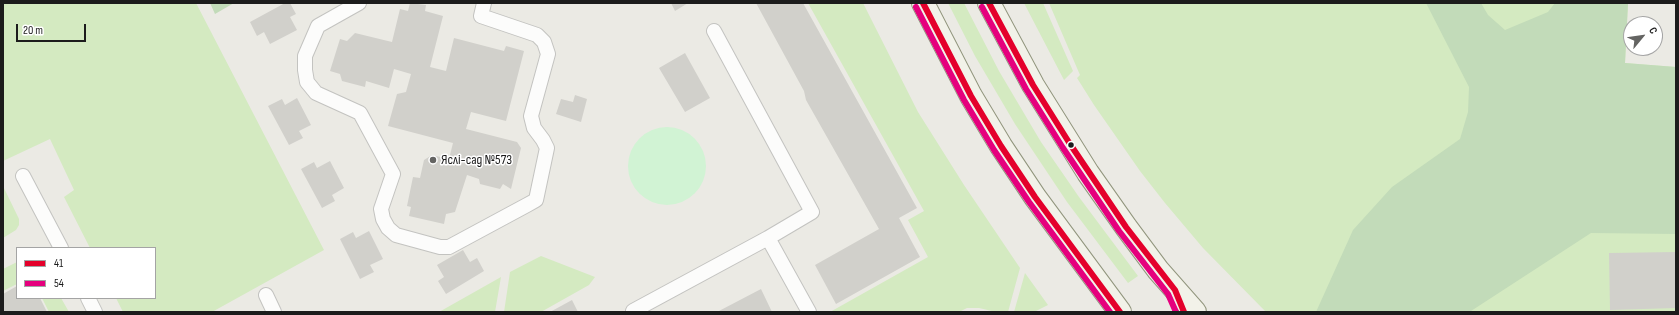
<!DOCTYPE html>
<html>
<head>
<meta charset="utf-8">
<style>
	body { margin:0 }
	#map { position:relative; width:1679px; height:315px; overflow:hidden; background:#ebeae4; font-family:"Sofia Sans Condensed",sans-serif }
	canvas { display:block }
	.frame { position:absolute; inset:0; border:4px solid #1c1c1c; pointer-events:none }
	.legend { position:absolute; left:16px; top:247px; width:140px; height:52px; box-sizing:border-box; background:#fff; border:1px solid #a4a4a4; margin:0; padding:5px 7px; list-style:none; font-size:12px; color:#1c1c1c }
	.legend li { display:flex; align-items:center; gap:8px; height:20px }
	.legend b { width:20px; border:1px solid #a4a4a4 }
	.north { position:absolute; left:1623px; top:16px; width:40px; height:40px; box-sizing:border-box; background:#fff; border:1px solid #a4a4a4; border-radius:50%; rotate:61deg; font-size:11px; font-weight:700; line-height:16px; text-align:center; color:#1c1c1c }
	.north::after { content:''; display:block; margin:auto; width:14px; height:18px; background:#646462; clip-path:polygon(50% 0,100% 100%,50% 72%,0 100%) }
	.scale { position:absolute; left:16px; top:24px; width:70px; height:18px; box-sizing:border-box; border:2px solid #1c1c1c; border-top:0; padding-left:5px; font-size:12px; line-height:14px; white-space:nowrap; color:#1c1c1c; -webkit-text-stroke:3px #fff; paint-order:stroke }
</style>
</head>
<body>
<div id="map">
<canvas width="1679" height="315"></canvas>
<div class="frame"></div>
<ul class="legend">
<li><b style="height:5px;background:#e4002b"></b>41</li>
<li><b style="height:5px;background:#e5007d"></b>54</li>
</ul>
<div class="north">С</div>
<div class="scale">20 m</div>
</div>
<script>
const c = document.querySelector('canvas').getContext('2d');
c.lineJoin = 'round';
function fill(path, color) {
  c.fillStyle = color;
  c.fill(path, 'evenodd');
}
function toPath(rows) {
  const path = new Path2D();
  for (const r of rows) {
    if (r.length === 3) {
      path.moveTo(r[0] + r[2], r[1]);
      path.arc(r[0], r[1], r[2], 0, 2 * Math.PI);
      continue;
    }
    path.moveTo(r[0], r[1]);
    for (let i = 2; i < r.length; i += 2) path.lineTo(r[i], r[i + 1]);
  }
  return path;
}
function trace(path, color, width, dash) {
  c.strokeStyle = color;
  c.lineWidth = width;
  c.lineCap = dash ? 'butt' : 'round';
  c.setLineDash(dash || []);
  c.stroke(path);
}
function label(font, color, halo, rows, align = 'center') {
  c.font = font + ' "Sofia Sans Condensed",sans-serif';
  c.lineWidth = 3;
  c.setLineDash([]);
  c.textBaseline = 'middle';
  c.strokeStyle = halo;
  c.fillStyle = color;
  for (const [text, x, y, turn = 0] of rows) {
    c.save();
    c.translate(x, y);
    c.rotate((+turn || 0) * Math.PI / 180);
    c.textAlign = isNaN(turn) ? turn : align;
    if (halo) c.strokeText(text, 0, 0);
    c.fillText(text, 0, 0);
    c.restore();
  }
}
fill(toPath([
	[3,3,196,3,324,250,212,312,123,312,116,298,155,298,155,248,90,248,64,197,74,190,50,139,3,161],
	[808,3,863,3,918,112,964,185,1020,268,1008,312,996,312,979,308,967,308,959,312,830,312,928,257,908,220,924,211],
	[948,3,964,3,999,71,1041,142,1079,197,1138,276,1128,283,1067,202,1015,124,975,56],
	[1024,3,1043,3,1073,71,1064,80],
	[1049,3,1628,3,1625,63,1676,67,1676,312,1266,312,1203,248,1165,203,1140,171,1094,105,1077,78,1080,75],
	[3,186,19,219,19,225,16,230,3,238],
	[541,256,595,277,589,285,541,312,504,312,510,272],
	[17,262,17,284,3,291,3,269],
	[1025,273,1048,305,1034,312,1014,312],
	[501,277,495,312,439,312],
	[42,298,61,298,69,312,49,312]
]), '#d4eac1');
fill(toPath([
	[210,3,234,3,215,14],
	[1426,3,1481,3,1488,15,1505,30,1548,12,1555,3,1628,3,1625,63,1676,67,1676,234,1591,233,1471,311,1465,312,1316,312,1353,230,1392,187,1460,139,1468,112,1469,87]
]), '#c2dbb9');
fill(toPath([
	[667,166,39]
]), '#d1f3d4');
fill(toPath([
	[285,3,290,3,296,14,290,17,297,30,270,44,264,32,257,36,250,22],
	[410,3,426,5,425,11,443,16,430,67,446,71,454,38,504,51,506,46,524,51,506,121,471,112,466,129,517,142,521,148,511,189,503,184,500,189,480,184,479,179,467,175,455,212,446,214,444,224,409,216,411,207,407,206,413,177,420,178,424,160,432,155,449,159,453,143,388,126,397,94,406,92,411,74,394,69,389,88,366,81,365,87,342,81,340,74,330,71,340,39,347,41,355,33,392,42,400,9,408,11],
	[671,3,688,3,675,11],
	[756,3,803,3,917,208,899,218,920,257,836,304,815,265,879,229,806,100,804,91],
	[685,53,710,98,685,112,659,68],
	[575,95,587,99,581,122,556,114,561,99,573,102],
	[297,98,311,125,299,131,303,138,289,145,268,106,282,99,285,105],
	[330,161,344,188,332,195,335,201,322,208,301,169,314,162,317,168],
	[369,231,383,259,370,265,374,272,360,279,340,239,353,232,356,238],
	[463,250,470,262,477,258,484,271,446,294,438,281,444,277,437,265],
	[1676,252,1676,308,1610,310,1609,253],
	[17,286,17,298,40,298,47,312,3,312,3,294],
	[761,289,772,312,717,312],
	[572,300,578,312,550,312]
]), '#d1d0cb');
const service = toPath([
	[359,3,318,26,305,56,305,70,307,82,316,93,360,113,393,174,381,209,383,219,388,228,396,235,440,247,449,247,527,205,536,200,547,148,543,140,534,128,531,116,548,54,544,42,537,35,481,16,484,3],
	[714,31,812,212,768,238,809,312],
	[23,176,61,248],
	[266,295,274,312],
	[88,298,95,312],
	[633,311,768,238]
]);
const secondary = toPath([
	[923,3,971,96,1001,146,1035,197,1120,312],
	[989,3,1033,85,1088,173,1126,227,1158,270,1195,312]
]);
trace(service, '#c3c3c0', 16);
trace(secondary, '#91957d', 24);
trace(service, '#fcfcfb', 14);
trace(secondary, '#f2f2e9', 22);
trace(toPath([
	[923,3,971,96,1001,146,1035,197,1120,312],
	[989,3,1033,85,1070,144,1126,227,1175,290,1184,312]
]), '#e4002b', 6);
trace(toPath([
	[916,7,964,100,994,150,1029,202,1110,312],
	[982,7,1026,89,1063,148,1119,231,1168,294,1176,312]
]), '#e5007d', 6);
for (const [x, y, r, color] of [
	[1071,145,3.5,"#1c1c1c"],
	[433,160,4,"#646462"]
]) {
  const dot = new Path2D();
  dot.arc(x, y, r, 0, 2 * Math.PI);
  c.fillStyle = color;
  c.fill(dot);
  trace(dot, '#fff', 1.5);
}
label('14px', '#1c1c1c', '#fff', [
	["Яслі-сад №573",441,160]
], 'left');
</script>
</body>
</html>
